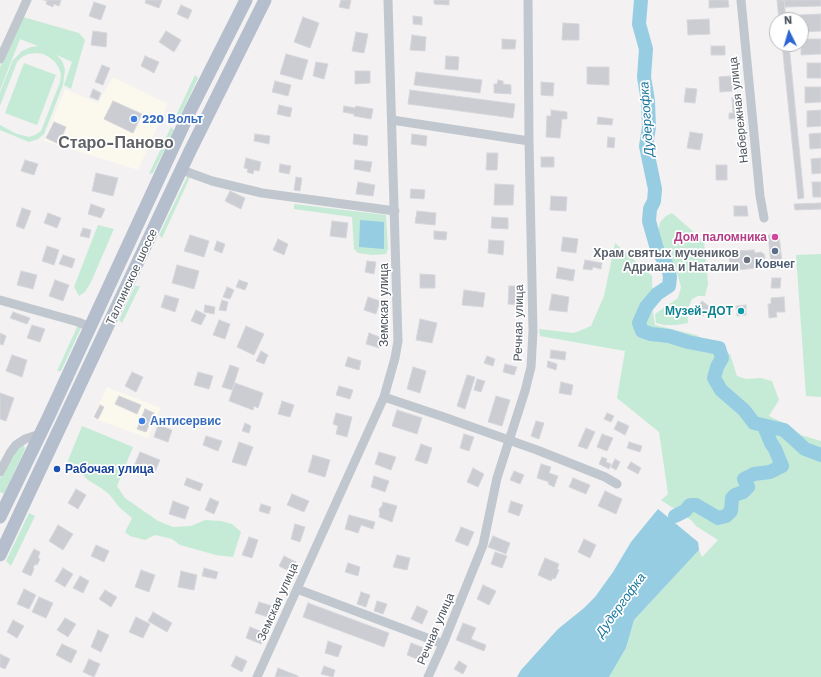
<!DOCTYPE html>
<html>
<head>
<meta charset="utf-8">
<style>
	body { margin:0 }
	#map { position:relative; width:821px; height:677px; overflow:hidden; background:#f3f1f1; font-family:"Work Sans",sans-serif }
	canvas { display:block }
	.north { position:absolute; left:769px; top:12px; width:40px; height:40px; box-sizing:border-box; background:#fff; border:1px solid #b7babe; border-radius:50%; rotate:355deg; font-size:11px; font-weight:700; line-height:16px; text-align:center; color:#4b535c }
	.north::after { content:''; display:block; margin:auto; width:14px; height:18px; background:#2d66d1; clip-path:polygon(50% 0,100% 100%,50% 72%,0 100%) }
</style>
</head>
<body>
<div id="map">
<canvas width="821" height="677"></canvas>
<div class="north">N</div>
</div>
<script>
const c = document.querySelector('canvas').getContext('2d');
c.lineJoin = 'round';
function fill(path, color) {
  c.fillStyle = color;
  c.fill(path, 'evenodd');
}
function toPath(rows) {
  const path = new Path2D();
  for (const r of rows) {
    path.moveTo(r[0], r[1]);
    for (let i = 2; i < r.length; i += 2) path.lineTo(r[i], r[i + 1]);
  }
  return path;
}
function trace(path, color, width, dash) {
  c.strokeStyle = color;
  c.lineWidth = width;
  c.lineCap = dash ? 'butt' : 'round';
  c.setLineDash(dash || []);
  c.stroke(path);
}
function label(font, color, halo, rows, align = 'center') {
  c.font = font + ' "Work Sans",sans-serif';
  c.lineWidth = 3.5;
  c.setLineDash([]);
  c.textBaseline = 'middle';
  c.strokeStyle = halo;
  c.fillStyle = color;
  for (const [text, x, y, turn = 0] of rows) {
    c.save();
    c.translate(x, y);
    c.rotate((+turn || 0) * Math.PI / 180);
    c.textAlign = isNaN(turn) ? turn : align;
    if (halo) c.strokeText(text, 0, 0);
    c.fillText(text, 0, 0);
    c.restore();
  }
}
fill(toPath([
	[113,77,168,104,138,170,44,141,65,89,98,103],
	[107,387,161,408,148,438,92,418]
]), '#fbf8ed');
fill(toPath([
	[23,17,79,33,85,40,71,89,64,85,72,62,57,55,62,61,65,69,63,85,44,134,38,139,29,142,0,130,0,125,17,134,29,137,35,135,41,131,60,82,61,75,59,68,55,62,49,57,43,54,35,53,28,54,22,57,17,62,0,106,0,92,13,60,22,51,31,47,38,46,20,39,0,90,0,67],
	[24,63,56,75,37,125,5,113],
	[195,75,198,78,178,120,174,120],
	[171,127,174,130,153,173,149,174],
	[187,177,190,177,162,238,159,235],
	[294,204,386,215,388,249,386,254,372,255,358,253,354,249,352,217,294,209],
	[672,213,704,241,708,284,705,296,698,296,692,299,687,310,688,323,676,325,664,325,656,323,655,314,678,298,681,287,675,266,661,250,658,242,658,232,660,222,666,216],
	[98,225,114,229,91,282,85,292,79,296,74,287],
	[615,243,652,276,653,312,655,325,696,335,730,354,737,376,746,379,761,378,772,381,779,400,769,416,786,424,801,435,821,441,821,677,609,677,626,648,634,620,699,550,702,557,718,540,696,526,691,520,661,500,668,494,659,432,617,398,625,351,540,336,539,329,574,333,591,326,604,296],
	[821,254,821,397,806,396,796,255],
	[135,286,140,286,122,323,119,320],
	[78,325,81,328,61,371,57,371],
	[82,426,133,447,117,486,125,498,158,521,173,527,191,526,205,520,221,521,232,524,241,532,233,557,216,555,180,545,172,539,155,535,145,540,130,536,125,532,132,518,119,507,109,494,101,488,88,480,80,472,65,468],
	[24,445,25,449,4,494,0,492,0,479,13,455,19,446],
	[29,513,35,516,11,566,6,561]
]), '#c5ebd7');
fill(toPath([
	[360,220,384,222,384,249,359,247],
	[658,509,698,542,699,550,634,620,626,648,609,677,517,677,521,670,558,629,584,608,595,597,613,572,631,542]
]), '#97cde3');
trace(toPath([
	[641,0,639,24,646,49,644,77,648,101,649,127,646,146,655,189,654,201,650,209,649,221,657,249,668,267,670,277,669,286,657,294,646,307,639,323,642,331,651,334,669,336,688,342,719,348,722,358,717,367,714,378,721,390,744,410,754,423,784,430,805,449,821,455],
	[675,516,685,511,690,505,696,505,718,518,726,516,731,511,732,498,735,495,743,492,748,487,744,479,754,474,770,472,782,466,775,449,771,443,764,426]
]), '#97cde3', 14);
const building = toPath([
	[44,0,61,0,59,6,54,4,53,7,46,4,47,1,44,0],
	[146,0,162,0,159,8,145,3,146,0],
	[341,0,351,0,349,9,339,7,341,0],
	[434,0,449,0,449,5,434,4,434,0],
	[709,0,728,0,729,7,709,8,709,0],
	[777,0,784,0,786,20,779,20,777,0],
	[784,0,821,0,821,6,785,7,784,0],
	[94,2,106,6,101,20,89,16,94,2],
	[181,5,192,10,188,19,177,14,181,5],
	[821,14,821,31,801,32,801,20,799,20,799,15,821,14],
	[413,16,422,17,422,25,413,24,413,16],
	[303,17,319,23,310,48,294,42,303,17],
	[709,19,710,34,688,35,687,20,709,19],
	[563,23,579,24,579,40,562,40,563,23],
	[93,31,107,33,106,47,91,45,93,31],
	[166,31,181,40,174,52,159,42,166,31],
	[356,32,368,34,364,53,352,51,356,32],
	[412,35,426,37,425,51,410,50,412,35],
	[502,39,516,40,515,49,502,49,502,39],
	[801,39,821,39,821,54,801,55,801,39],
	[782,44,789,44,804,198,798,199,782,44],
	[711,46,725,46,725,55,711,55,711,46],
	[286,54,308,60,302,80,280,74,286,54],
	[145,56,159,62,154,73,141,66,145,56],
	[446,56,459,57,458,70,445,69,446,56],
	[316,62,328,64,324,79,313,76,316,62],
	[807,63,821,63,821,78,807,78,807,63],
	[102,65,110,68,103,85,95,82,102,65],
	[587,67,609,67,609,85,587,84,587,67],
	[355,71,370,71,370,83,355,84,355,71],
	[416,72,482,80,480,93,414,85,416,72],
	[731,76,733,91,720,92,719,77,731,76],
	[498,80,503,81,503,84,511,85,511,94,494,93,494,84,497,84,498,80],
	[275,81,291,85,288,96,272,92,275,81],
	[541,82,554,83,553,96,541,95,541,82],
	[805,87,821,87,821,102,805,103,805,87],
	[686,88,697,89,695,103,684,102,686,88],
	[93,89,101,93,98,100,90,97,93,89],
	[410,90,515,104,513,118,408,104,410,90],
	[732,98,743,98,744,118,729,119,729,113,733,113,732,98],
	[113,101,142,114,133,133,104,119,113,101],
	[279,105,292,108,290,117,277,114,279,105],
	[344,106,355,108,356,106,373,109,371,119,354,116,354,114,343,112,344,106],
	[551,110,567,112,567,119,562,119,560,138,546,137,547,116,551,116,551,110],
	[821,110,821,126,807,127,807,111,821,110],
	[598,117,613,119,612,125,597,124,598,117],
	[54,122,66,127,59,144,46,138,54,122],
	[690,132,703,134,700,150,687,148,690,132],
	[821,133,821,148,810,149,809,134,821,133],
	[255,134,270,136,269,144,254,141,255,134],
	[354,134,368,136,367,146,353,144,354,134],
	[412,134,427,136,426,146,411,144,412,134],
	[608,137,615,138,614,148,607,147,608,137],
	[487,153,498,153,497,170,486,170,487,153],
	[541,157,554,157,554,167,541,167,541,157],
	[246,158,261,162,259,171,254,170,253,174,247,172,248,169,244,168,246,158],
	[821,158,821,173,812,174,811,159,821,158],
	[25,160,38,164,34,175,21,171,25,160],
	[355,160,372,162,370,172,354,169,355,160],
	[280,164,291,166,289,174,279,172,280,164],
	[716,165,727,165,727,180,716,180,716,165],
	[96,173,118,178,113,196,92,191,96,173],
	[296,177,302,178,300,191,294,190,296,177],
	[358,182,375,185,373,196,356,194,358,182],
	[812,182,821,182,821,197,813,197,812,182],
	[495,184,514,185,513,205,494,205,495,184],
	[411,189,425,190,424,199,410,198,411,189],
	[230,191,245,198,241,209,225,201,230,191],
	[551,196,567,197,566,211,550,210,551,196],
	[821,203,821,209,795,210,794,204,821,203],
	[91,204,105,209,101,218,88,214,91,204],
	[734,206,747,206,748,216,734,216,734,206],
	[22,208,31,211,24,229,16,226,22,208],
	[417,211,436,213,435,225,415,223,417,211],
	[48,213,61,218,57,228,44,223,48,213],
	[492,217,508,218,508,229,491,228,492,217],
	[332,221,348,223,346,238,330,236,332,221],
	[83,228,91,230,89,238,80,236,83,228],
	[434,231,447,232,446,240,434,239,434,231],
	[779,234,782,263,771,264,768,235,779,234],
	[190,235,209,241,204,257,184,251,190,235],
	[563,237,578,239,576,253,561,251,563,237],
	[278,239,288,244,284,255,273,250,278,239],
	[489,240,504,241,503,255,488,253,489,240],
	[217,241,225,244,222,253,214,250,217,241],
	[47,246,59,250,54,265,42,261,47,246],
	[754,250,755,253,761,252,764,254,765,258,762,264,756,264,756,268,737,270,736,267,730,267,729,255,735,254,735,251,754,250],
	[63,255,75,259,72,268,59,264,63,255],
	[585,260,602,263,601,269,593,267,592,270,583,269,585,260],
	[367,261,376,262,374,274,365,272,367,261],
	[177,265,199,271,194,289,172,283,177,265],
	[558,267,575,270,573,281,556,278,558,267],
	[21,271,37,275,33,289,17,285,21,271],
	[420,274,435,275,435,288,420,288,420,274],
	[772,278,781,278,780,288,771,288,772,278],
	[55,280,69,285,63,301,49,296,55,280],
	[239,280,248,283,245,290,236,287,239,280],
	[509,286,521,286,520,305,508,304,509,286],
	[227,287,234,290,230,299,223,297,227,287],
	[464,290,485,293,483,307,462,305,464,290],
	[552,294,569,297,567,312,549,310,552,294],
	[165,295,179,299,175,312,161,307,165,295],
	[368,297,380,301,376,314,364,310,368,297],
	[784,297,785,312,776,312,777,317,769,318,768,304,771,304,771,298,784,297],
	[222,300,228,302,226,311,219,310,222,300],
	[702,301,710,307,703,316,695,310,702,301],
	[205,305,215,307,214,314,204,312,205,305],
	[746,305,746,315,737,316,736,306,746,305],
	[196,310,206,315,201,325,191,321,196,310],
	[13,312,30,318,27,324,10,318,13,312],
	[420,319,437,323,432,343,416,340,420,319],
	[219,320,230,324,225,339,213,335,219,320],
	[32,325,45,329,40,342,27,338,32,325],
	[246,326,264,334,254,355,237,347,246,326],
	[0,333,6,336,3,345,0,344,0,333],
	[369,333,382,338,379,348,366,344,369,333],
	[551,350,566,352,565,360,550,358,551,350],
	[261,351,268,355,264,364,256,361,261,351],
	[12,355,27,360,22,377,6,371,12,355],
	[487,356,495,359,493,366,484,363,487,356],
	[348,357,361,361,359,370,345,366,348,357],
	[548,361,557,364,556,370,547,367,548,361],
	[505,364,517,367,514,375,503,372,505,364],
	[230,365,239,368,232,390,222,387,230,365],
	[413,367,426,371,420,393,407,389,413,367],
	[132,372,143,377,136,392,125,386,132,372],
	[198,372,213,376,209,389,194,385,198,372],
	[467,375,475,377,465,409,457,406,467,375],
	[477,379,485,381,481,392,474,390,477,379],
	[561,382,573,385,571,395,559,393,561,382],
	[235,383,263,393,258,408,254,406,253,410,229,401,235,383],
	[339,386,353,390,350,399,336,395,339,386],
	[0,393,14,398,6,421,0,419,0,393],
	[119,396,141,405,137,414,115,404,119,396],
	[496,396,510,400,502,426,488,422,496,396],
	[282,401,294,405,290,417,278,414,282,401],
	[100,405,104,407,98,419,94,417,100,405],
	[145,409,154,413,146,432,137,429,145,409],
	[397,410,422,418,417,434,392,426,397,410],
	[336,413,352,417,347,437,336,434,338,426,333,424,336,413],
	[607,413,614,416,611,422,604,419,607,413],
	[536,421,544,423,539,439,531,436,536,421],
	[618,421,629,426,625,435,614,429,618,421],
	[245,423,251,426,249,433,242,431,245,423],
	[158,425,172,430,168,442,154,437,158,425],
	[586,428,595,432,587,449,578,446,586,428],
	[464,434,474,437,469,451,460,448,464,434],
	[602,434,613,438,607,451,597,447,602,434],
	[206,436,222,441,218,451,203,445,206,436],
	[239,442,253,447,246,466,232,462,239,442],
	[629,442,642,446,640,452,627,448,629,442],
	[421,444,432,448,427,464,415,460,421,444],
	[140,452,160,460,154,474,148,472,151,467,143,463,140,469,134,466,140,452],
	[379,452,396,457,391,470,375,464,379,452],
	[313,455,330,460,325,477,308,472,313,455],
	[602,457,607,459,606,462,611,464,609,469,599,464,602,457],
	[615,459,620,462,616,470,611,467,615,459],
	[631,462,641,468,638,474,627,468,631,462],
	[541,464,551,467,549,473,558,476,554,487,548,484,549,482,537,478,541,464],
	[473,468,484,474,478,487,467,482,473,468],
	[514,471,524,475,520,484,510,480,514,471],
	[374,476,389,481,385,492,371,487,374,476],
	[187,478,203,484,200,491,184,485,187,478],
	[573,478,590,485,586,494,569,487,573,478],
	[76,489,86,495,78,509,68,503,76,489],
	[605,491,622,499,616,514,598,506,605,491],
	[292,494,309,501,304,512,287,505,292,494],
	[210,498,219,502,214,514,205,510,210,498],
	[173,501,189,507,185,519,169,514,173,501],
	[511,501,523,505,519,516,508,512,511,501],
	[383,502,397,506,392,522,379,517,380,513,379,509,382,506,383,502],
	[261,504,271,507,269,514,259,511,261,504],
	[349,515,375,522,373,529,361,525,358,533,345,529,349,515],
	[295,524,305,527,300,542,291,539,295,524],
	[58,525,73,534,63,550,49,541,58,525],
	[461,527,474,532,468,546,455,541,461,527],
	[493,536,510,543,506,554,488,547,493,536],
	[249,537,258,540,252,558,242,555,249,537],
	[584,539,596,545,590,558,578,552,584,539],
	[96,545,109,551,104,562,91,556,96,545],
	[34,549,40,552,38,558,40,559,37,565,35,564,33,568,34,569,31,576,22,572,34,549],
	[495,552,507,556,502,568,491,564,495,552],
	[397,555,410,558,407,570,393,567,397,555],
	[284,556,296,562,291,572,279,566,284,556],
	[545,558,559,564,557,569,559,570,555,579,553,578,551,581,538,575,545,558],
	[348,563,360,567,358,576,345,572,348,563],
	[63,568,73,574,65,587,55,581,63,568],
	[204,568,218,572,216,579,202,576,204,568],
	[141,570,155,575,149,592,135,587,141,570],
	[181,571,197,575,194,590,178,587,181,571],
	[80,576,89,581,83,593,73,588,80,576],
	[483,585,496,591,489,605,477,599,483,585],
	[24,589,36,595,29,609,17,604,24,589],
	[105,590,117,597,111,607,99,599,105,590],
	[361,592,370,595,366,607,357,604,361,592],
	[39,597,53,603,46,618,32,612,39,597],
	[377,601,387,604,383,614,374,611,377,601],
	[259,602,272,606,268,617,255,613,259,602],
	[308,603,389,633,384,647,303,617,308,603],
	[417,606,428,611,422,624,411,619,417,606],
	[153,612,172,623,167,632,148,621,153,612],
	[136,617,150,624,143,638,129,632,136,617],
	[65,618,76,624,68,637,57,630,65,618],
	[13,620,24,626,17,638,7,632,13,620],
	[463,623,476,628,471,639,486,645,484,651,456,640,463,623],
	[250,627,265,633,261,644,246,638,250,627],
	[98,630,109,635,101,652,91,647,98,630],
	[328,641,342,646,338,657,325,653,328,641],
	[411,643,424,648,420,660,407,655,411,643],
	[62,644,77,651,71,663,56,655,62,644],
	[0,654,10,659,5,669,0,667,0,654],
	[236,656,247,661,242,672,231,666,236,656],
	[89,659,100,664,94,677,83,672,89,659],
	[459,661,467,666,463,674,454,669,459,661],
	[324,666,335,670,333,677,321,674,324,666],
	[278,668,298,676,298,677,275,677,278,668]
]);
fill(building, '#cbcdd3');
trace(building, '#d6d7dc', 1);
trace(toPath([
	[741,0,760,196,764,218],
	[0,59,27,0],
	[392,120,529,141],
	[182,170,212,181,262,193,395,211],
	[0,300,78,322,90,327],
	[384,397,441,416,537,450,605,477,617,484],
	[0,472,10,453,16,445,25,439,40,434],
	[297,589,443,644],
	[257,677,384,397,395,358,398,341,397,309,388,0],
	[428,677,443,644,483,545,497,478,525,391,531,367,533,331,529,141,528,0]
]), '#c1c7ce', 9);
trace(toPath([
	[0,517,48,418,190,111,246,0],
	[0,555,190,151,265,0]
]), '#b4becc', 13);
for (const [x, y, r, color] of [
	[134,119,4,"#3f7fe0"],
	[775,237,4,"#d1479c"],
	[775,251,4,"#5c6f8a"],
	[747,260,4,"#6b7280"],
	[741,311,4,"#0f9aa8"],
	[142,421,4,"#3f7fe0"],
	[57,469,4,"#1a4fb4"]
]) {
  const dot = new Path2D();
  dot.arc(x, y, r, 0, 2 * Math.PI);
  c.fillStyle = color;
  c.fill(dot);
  trace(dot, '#fff', 1.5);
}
label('12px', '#4b535c', '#fff', [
	["Набережная улица",739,110,-96],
	["Таллинское шоссе",132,277,-65],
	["Земская улица",384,305,-90],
	["Речная улица",519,323,-89],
	["Земская улица",278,602,-66],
	["Речная улица",436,629,-67]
]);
label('bold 12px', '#366cbe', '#fff', [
	["220 Вольт",142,119],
	["Антисервис",150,421]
], 'left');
label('bold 12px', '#b23c85', '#fff', [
	["Дом паломника",767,237]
], 'right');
label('bold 12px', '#5b616d', '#fff', [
	["Храм святых мучеников",739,253],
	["Адриана и Наталии",739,267]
], 'right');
label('bold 12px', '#4e5e75', '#fff', [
	["Ковчег",775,264]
]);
label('bold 12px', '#0d838f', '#fff', [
	["Музей-ДОТ",733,311]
], 'right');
label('bold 12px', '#164399', '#fff', [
	["Рабочая улица",65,469]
], 'left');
label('italic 13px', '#1c779e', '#fff', [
	["Дудергофка",647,119,-94],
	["Дудергофка",621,605,-54]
]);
label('bold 16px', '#5e6165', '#fff', [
	["Старо-Паново",116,143]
]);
</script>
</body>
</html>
